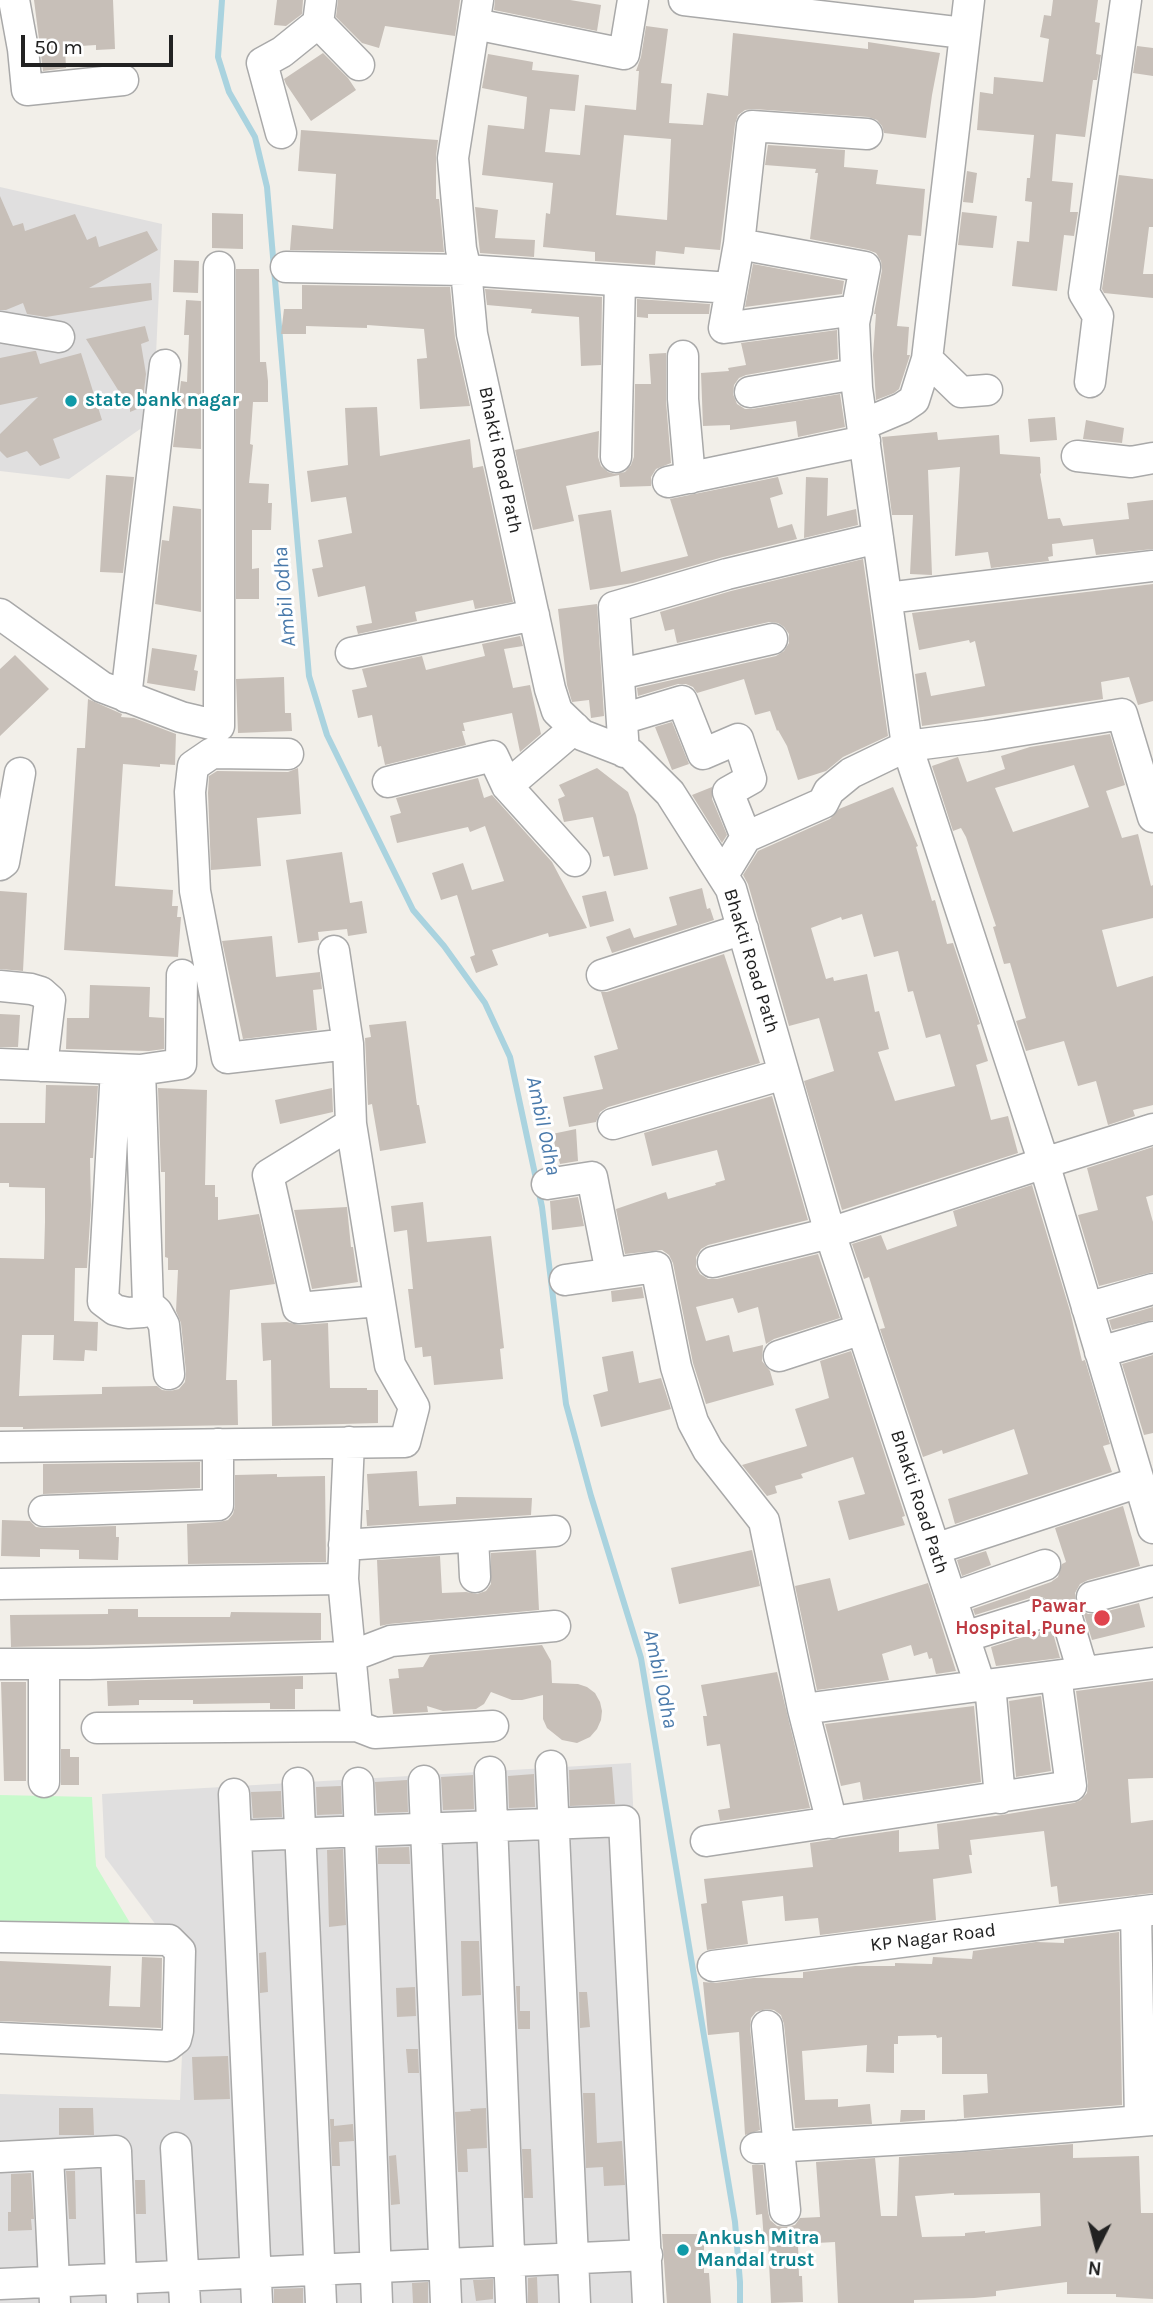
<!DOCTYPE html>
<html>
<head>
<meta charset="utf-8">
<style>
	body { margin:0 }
	#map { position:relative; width:1153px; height:2303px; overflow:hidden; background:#f2efe9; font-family:Karla,sans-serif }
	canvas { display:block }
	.north { position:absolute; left:1062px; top:2212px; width:70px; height:70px; -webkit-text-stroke:5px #fff; paint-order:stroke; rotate:186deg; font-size:19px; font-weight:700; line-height:28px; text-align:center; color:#222 }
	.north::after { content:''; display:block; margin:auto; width:24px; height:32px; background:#222; clip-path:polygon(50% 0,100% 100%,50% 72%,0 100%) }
	.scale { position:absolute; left:21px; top:35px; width:152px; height:32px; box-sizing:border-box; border:4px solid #222; border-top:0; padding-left:9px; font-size:21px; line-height:24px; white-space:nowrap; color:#222; -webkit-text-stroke:5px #fff; paint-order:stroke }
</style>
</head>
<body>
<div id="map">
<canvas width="1153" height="2303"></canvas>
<div class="north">N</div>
<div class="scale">50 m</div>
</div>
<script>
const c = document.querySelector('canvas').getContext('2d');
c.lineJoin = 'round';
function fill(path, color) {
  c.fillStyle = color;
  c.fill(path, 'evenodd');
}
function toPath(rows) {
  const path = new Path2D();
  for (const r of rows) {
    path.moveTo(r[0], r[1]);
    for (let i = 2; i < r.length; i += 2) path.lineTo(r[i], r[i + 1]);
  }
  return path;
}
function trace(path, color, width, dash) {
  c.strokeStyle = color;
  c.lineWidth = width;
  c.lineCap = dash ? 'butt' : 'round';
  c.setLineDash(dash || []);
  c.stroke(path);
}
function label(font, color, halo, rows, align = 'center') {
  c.font = font + ' Karla,sans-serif';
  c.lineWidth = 6;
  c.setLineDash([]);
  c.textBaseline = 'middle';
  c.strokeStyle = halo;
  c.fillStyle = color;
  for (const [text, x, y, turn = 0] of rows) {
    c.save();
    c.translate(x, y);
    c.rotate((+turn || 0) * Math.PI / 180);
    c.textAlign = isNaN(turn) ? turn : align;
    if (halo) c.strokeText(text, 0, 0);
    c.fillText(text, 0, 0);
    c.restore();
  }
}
fill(toPath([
	[0,187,162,224,153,420,69,479,0,471],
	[631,1763,658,2303,0,2303,0,2094,180,2100,186,1965,105,1857,102,1794]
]), '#e0dfdf');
fill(toPath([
	[0,1795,92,1797,96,1866,136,1933,0,1929]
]), '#c8facc');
trace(toPath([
	[222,0,218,57,229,92,255,137,267,187,309,676,327,735,413,910,444,946,485,1003,510,1057,542,1207,566,1404,591,1496,641,1658,735,2222,740,2282,740,2303]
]), '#aad3df', 6);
fill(toPath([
	[34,0,113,0,115,49,96,50,96,45,65,47,66,68,43,71],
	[277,0,303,0,302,14,286,26,274,25],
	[338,0,460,0,455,36,385,26,379,48,362,43,336,17],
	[495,0,570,0,601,5,597,31,494,10],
	[1053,0,1098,0,1095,22,1100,23,1096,54,1101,55,1097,80,1093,80,1085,137,1056,134,1052,181,1073,183,1070,212,1078,212,1074,236,1064,235,1057,291,1012,286,1017,241,1029,242,1032,202,1025,201,1027,178,1030,178,1034,135,977,130,980,92,993,94,994,77,1043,82,1049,39,1040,37,1044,15,1051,16],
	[646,26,668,29,661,83,672,84,669,123,703,125,707,93,728,96,733,33,868,49,868,42,940,53,932,95,926,138,884,133,882,126,877,120,868,117,753,109,745,110,738,115,735,124,720,250,685,247,684,254,656,251,655,265,595,261,595,252,543,247,546,213,550,214,553,183,482,175,488,125,524,129,527,97,482,88,488,54,533,62,532,70,579,75,575,111,550,109,545,152,580,155,585,105,636,110,639,71,636,71,641,57],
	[624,135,671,139,667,220,616,215],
	[1137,46,1153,48,1153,76,1133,73],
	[323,53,348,78,356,90,311,121,286,84,284,79],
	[301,130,438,140,436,156,436,199,439,199,444,252,290,250,292,225,333,229,336,174,298,171],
	[768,145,845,150,844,167,878,170,876,184,925,189,921,236,908,235,897,326,909,327,907,355,910,355,899,389,894,393,876,400,873,355,876,314,874,314,882,270,881,261,876,253,868,250,810,239,818,173,815,173,816,169,765,165],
	[967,171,977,173,973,203,963,202],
	[1119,175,1153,179,1153,227,1149,227,1143,274,1153,274,1153,298,1104,293,1102,289],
	[0,196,13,226,23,223,25,231,75,214,87,240,96,236,99,247,147,231,158,250,89,288,151,283,152,300,46,317,27,314,23,303,6,310,0,310],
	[475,207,498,210,495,238,535,240,534,257,480,253],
	[962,212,997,216,993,248,958,245],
	[212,213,243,214,243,249,212,248],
	[174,260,199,261,198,293,173,292],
	[753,264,844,281,842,294,745,307],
	[236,269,259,269,260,362,266,362,268,381,268,402,253,402,250,444,253,445,249,483,269,484,268,503,272,503,271,530,252,530,252,569,259,568,259,599,236,599],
	[302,285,450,287,455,338,470,406,420,409,417,359,427,358,424,329,367,325,367,328,306,326,306,334,281,334,284,309,302,309],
	[485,289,602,297,601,365,581,366,579,317,531,313,532,309,487,305],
	[637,299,710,304,709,314,648,314,648,318,637,317],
	[186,300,201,301,201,449,173,447,181,381,187,382,189,335,184,335],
	[145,326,149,341,141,344,146,374,142,407,130,412,130,409,86,339],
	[837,330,838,359,746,375,739,378,734,385,733,394,737,404,745,409,752,409,840,394,845,427,798,437,796,421,730,430,730,425,703,426,701,373,729,371,728,368,746,365,741,343],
	[34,351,36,351,40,364,81,353,102,420,53,439,60,458,40,466,27,451,7,458,0,451,0,434,38,397,0,405,0,358],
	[666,353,666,401,671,463,656,469,651,477,651,486,620,487,619,475,566,486,574,521,533,530,515,450,599,431,598,457,601,466,608,472,615,474,625,472,631,465,634,457,635,384,651,384,649,354],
	[377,407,380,456,470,439,473,468,483,466,513,602,475,609,473,600,415,612,417,621,358,634,356,626,372,623,365,586,318,597,312,569,323,567,318,540,352,533,346,497,311,502,307,471,348,465,345,408],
	[1055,417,1057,440,1030,442,1028,419],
	[1086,420,1124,428,1122,443,1083,439],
	[937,432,938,440,999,435,1000,454,1040,457,1041,473,1040,474,1048,519,1060,518,1063,526,1129,519,1127,503,1153,500,1153,549,1096,555,1093,539,1052,544,1053,556,1048,557,1049,561,991,568,988,552,955,556,960,467,928,470,932,575,910,574,913,515,892,515,882,437],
	[106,475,134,477,123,573,100,572],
	[778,477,783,494,770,498,778,528,792,524,797,539,723,557,633,583,590,590,578,515,611,510,621,572,688,556,670,499],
	[806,477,828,478,827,516,856,509,858,525,804,538],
	[173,506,201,509,201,612,155,604,162,540,169,541],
	[863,559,888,736,843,757,826,771,798,780,787,746,778,730,777,731,770,711,755,715,744,679,697,693,693,687,686,684,678,684,638,696,637,688,776,656,784,651,789,643,789,634,784,627,778,623,769,622,677,643,674,629,665,631,660,612,731,591],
	[1153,584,1153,701,1138,705,1129,677,1101,682,1103,699,922,726,915,674,926,672,931,696,985,686,975,641,970,643,969,640,919,650,912,613],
	[597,604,604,716,591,718,589,700,572,702,567,685,558,609],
	[520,636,523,646,504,649,513,688,530,685,541,734,520,752,512,713,463,723,465,731,462,731,466,745,385,765,381,746,378,747,372,715,358,718,352,690,367,687,362,669,422,656,426,670,485,656,482,644],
	[152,648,197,655,194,670,198,671,195,691,147,683],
	[15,655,49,689,0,736,0,669],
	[284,677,285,713,291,713,292,731,238,733,236,679],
	[88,699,122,714,121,717,134,718,176,734,175,765,160,764,160,767,123,764,115,886,173,890,172,906,178,906,177,917,181,917,178,957,64,950,77,748,85,748],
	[672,722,689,764,672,770,655,727],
	[1110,734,1125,785,1106,791,1122,838,1138,834,1151,886,1153,885,1153,918,1102,930,1117,987,1153,976,1153,1105,1133,1110,1135,1116,1108,1125,1096,1081,1078,1086,1064,1041,1026,1051,1016,1021,1026,1018,1010,963,1004,964,993,927,996,926,966,837,961,828,953,831,932,766,958,757,967,782,1005,769,1001,756,1030,747],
	[1074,765,1089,807,1013,832,995,788],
	[298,768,301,814,257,818,261,866,211,870,208,793,209,776,217,771,288,772],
	[597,768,628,792,636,815,648,869,614,876,609,856,603,857,593,817,564,822,558,799,565,796,559,785],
	[478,778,484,798,492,795,552,862,587,928,549,937,548,933,492,950,498,965,476,973,470,957,475,955,457,895,441,900,432,873,463,863,472,890,504,881,485,826,470,832,468,827,397,843,390,816,401,813,396,798],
	[712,787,712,799,727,835,722,843,692,795],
	[893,787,918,846,916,847,932,901,935,900,947,944,953,943,980,1024,977,1025,988,1061,976,1065,991,1120,1008,1116,1018,1153,842,1210,804,1081,834,1071,819,1018,789,1026,748,884,743,875,758,851,830,819,839,809],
	[862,914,874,957,898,951,908,992,913,991,926,1038,940,1034,955,1086,895,1101,878,1052,889,1049,879,1011,875,1012,867,974,834,981,833,977,826,979,811,928,841,917,842,920],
	[342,852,350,903,362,901,367,933,348,936,347,929,318,932,319,940,298,943,286,860],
	[702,888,707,909,710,908,714,920,612,953,606,937,630,928,634,938,677,925,669,897],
	[0,891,27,893,23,971,0,969],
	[606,891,614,921,590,927,582,896],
	[272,936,276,977,320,972,322,989,313,990,317,1030,243,1039,222,941],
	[724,954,760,1063,608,1107,600,1112,596,1122,569,1127,563,1097,603,1089,594,1056,618,1049,601,992,607,992],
	[90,985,150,987,149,1017,164,1018,164,1049,149,1051,66,1049,67,1018,89,1018],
	[0,1014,20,1015,18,1047,0,1047],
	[406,1021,417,1105,419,1105,426,1143,380,1151,372,1104,368,1105,365,1038,371,1037,369,1025],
	[46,1085,98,1086,93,1158,90,1158,91,1205,87,1268,75,1268,74,1321,98,1322,97,1351,85,1350,84,1361,53,1360,54,1335,22,1335,19,1396,102,1394,102,1387,157,1386,162,1390,170,1391,179,1389,185,1382,186,1372,181,1323,176,1311,178,1270,168,1270,168,1258,165,1257,165,1172,161,1172,158,1088,207,1090,205,1185,215,1185,215,1197,218,1197,218,1220,259,1214,275,1284,230,1290,226,1380,237,1380,238,1425,23,1429,23,1427,0,1427,0,1258,44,1259,45,1222,45,1188,9,1187,9,1183,0,1183,0,1123,45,1123],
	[332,1088,333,1112,280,1124,275,1100],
	[772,1096,808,1220,708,1245,701,1249,696,1257,696,1267,700,1274,708,1279,717,1279,818,1254,840,1318,774,1339,766,1344,758,1307,738,1313,733,1298,696,1307,706,1341,729,1335,733,1352,763,1345,762,1361,770,1371,774,1385,706,1404,693,1363,673,1263,669,1255,662,1250,625,1254,616,1209,666,1192,668,1199,716,1185,715,1183,725,1180,717,1150,652,1166,644,1133],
	[576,1129,578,1161,560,1164,552,1134],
	[1153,1147,1153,1195,1146,1197,1153,1222,1153,1272,1099,1286,1078,1215,1098,1210,1087,1168],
	[1032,1185,1070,1311,1082,1361,1085,1360,1110,1444,1103,1446,1112,1472,955,1524,948,1499,1028,1474,1014,1429,943,1454,942,1450,923,1457,880,1329,885,1328,869,1277,864,1279,852,1244,881,1235,887,1250,957,1226,953,1211],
	[578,1197,584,1226,552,1230,550,1201],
	[423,1202,427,1242,491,1236,504,1348,500,1349,503,1379,434,1385,431,1356,423,1357,422,1347,415,1348,408,1289,413,1289,407,1230,394,1232,391,1206],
	[347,1207,351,1247,353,1247,358,1282,312,1289,294,1210],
	[642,1287,644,1298,612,1302,611,1291],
	[1153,1307,1153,1320,1112,1330,1109,1320],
	[287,1322,299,1325,328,1323,330,1388,367,1388,367,1390,378,1390,378,1423,272,1426,271,1360,263,1361,261,1323],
	[633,1351,639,1383,661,1378,671,1409,601,1427,593,1395,608,1391,602,1357],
	[851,1351,905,1516,902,1517,905,1525,849,1540,838,1501,865,1494,853,1457,801,1474,803,1478,775,1486,777,1493,767,1496,742,1465,807,1446,795,1409,829,1398,820,1361],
	[1153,1355,1153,1433,1144,1435,1122,1364],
	[200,1462,200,1488,43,1494,43,1464],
	[417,1471,419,1506,456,1504,456,1497,532,1498,531,1515,367,1526,366,1510,369,1510,367,1474],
	[277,1474,277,1477,325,1476,326,1562,188,1564,187,1524,219,1522,228,1520,233,1514,235,1506,235,1475],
	[1123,1506,1140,1566,1088,1580,1080,1584,1075,1593,1076,1604,1070,1601,1063,1601,1054,1607,1049,1601,1042,1597,1033,1597,975,1615,973,1609,1051,1582,1058,1577,1062,1564,1066,1562,1055,1528],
	[2,1520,30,1521,36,1527,45,1528,116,1526,116,1537,119,1537,118,1560,79,1559,79,1550,40,1549,40,1557,1,1556],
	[536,1550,539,1610,389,1624,380,1626,377,1560,440,1556,442,1593,466,1592,477,1594,486,1591,491,1584,491,1553],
	[752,1550,760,1586,679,1604,671,1568],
	[986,1551,991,1565,962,1576,957,1560],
	[830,1578,838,1611,928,1583,956,1671,936,1674,932,1658,929,1659,927,1652,914,1656,911,1645,882,1654,889,1680,817,1690,795,1586],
	[1139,1603,1145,1627,1092,1640,1083,1611,1088,1614,1096,1614],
	[108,1609,138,1609,138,1617,230,1617,231,1612,321,1613,321,1640,11,1647,10,1615,108,1614],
	[1051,1626,1060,1658,996,1666,991,1647,1043,1631],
	[542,1645,551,1661,552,1683,578,1684,587,1687,595,1693,600,1702,602,1711,601,1720,597,1729,590,1737,577,1743,562,1740,547,1728,543,1719,543,1695,522,1700,512,1700,491,1692,484,1704,476,1709,443,1711,427,1706,428,1712,393,1714,389,1679,399,1678,398,1669,423,1667,430,1655],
	[777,1672,810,1808,720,1821,718,1810,730,1808,720,1744,707,1746,703,1716,707,1716,701,1685],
	[303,1676,303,1689,295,1689,295,1709,270,1709,270,1703,193,1704,193,1700,139,1700,139,1705,108,1706,107,1681],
	[1153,1681,1153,1778,1128,1779,1131,1823,1153,1820,1153,1893,1059,1904,1057,1886,1051,1887,1044,1831,970,1840,972,1855,969,1855,972,1873,933,1879,936,1920,820,1935,818,1918,785,1921,783,1896,742,1901,748,1944,707,1950,701,1904,707,1903,704,1879,813,1867,810,1843,899,1830,899,1852,939,1849,937,1824,1002,1815,1074,1803,1081,1800,1087,1793,1088,1784,1076,1691],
	[1,1682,26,1682,26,1781,4,1781],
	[1041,1696,1051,1771,1016,1777,1009,1701],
	[974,1706,981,1782,863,1800,860,1782,841,1786,825,1724],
	[61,1749,70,1749,70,1757,79,1757,79,1785,61,1785],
	[612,1767,615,1804,570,1806,569,1770],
	[534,1774,535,1807,509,1808,508,1776],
	[473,1775,474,1809,443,1810,441,1777],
	[407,1780,408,1812,377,1813,375,1782],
	[341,1786,342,1814,317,1815,316,1787],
	[281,1791,282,1817,253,1818,251,1792],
	[409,1847,410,1864,378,1864,378,1848],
	[343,1849,346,1925,329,1927,327,1850],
	[1119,1932,1122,2105,964,2118,963,2095,988,2093,987,2074,942,2074,942,2037,937,2038,936,2035,898,2036,898,2044,894,2044,894,2073,866,2072,867,2045,802,2051,805,2100,838,2099,838,2107,870,2104,872,2124,795,2128,784,2024,781,2015,774,2010,766,2009,756,2012,751,2018,750,2027,760,2130,745,2135,739,2032,708,2035,703,1982,715,1983,754,1978,803,1978,803,1972,855,1966,895,1966,895,1963,932,1964,933,1957,972,1959,973,1951,1036,1942,1064,1943,1064,1939],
	[461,1941,479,1941,481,1995,462,1996],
	[266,1952,268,1992,260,1993,259,1953],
	[142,1957,162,1958,161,2028,0,2021,0,1961,111,1966,109,2006,140,2007],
	[516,1986,520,1986,520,2011,530,2011,530,2029,518,2029],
	[415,1987,416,2016,397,2017,396,1988],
	[579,1992,587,1992,590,2027,580,2028],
	[406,2049,418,2049,419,2073,408,2073],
	[228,2056,230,2099,194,2100,192,2057],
	[583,2093,595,2093,597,2143,622,2141,625,2185,604,2186,603,2167,586,2168],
	[59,2108,93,2108,94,2135,59,2135],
	[486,2108,487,2148,467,2149,468,2172,458,2172,455,2112,471,2111,470,2109],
	[901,2110,925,2110,925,2120,900,2122],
	[330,2119,334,2119,334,2126,353,2124,354,2141,339,2142,340,2166,332,2166],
	[1073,2144,1073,2158,1139,2156,1141,2213,1153,2213,1153,2299,1116,2297,1116,2294,1067,2294,1067,2282,996,2291,996,2296,974,2298,914,2300,914,2303,838,2303,835,2242,798,2244,799,2276,802,2276,803,2302,771,2303,768,2241,764,2241,762,2214,756,2215,752,2165,763,2165,768,2212,770,2220,777,2226,786,2227,795,2225,800,2218,820,2217,816,2162,875,2158,881,2216,897,2216,899,2157],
	[954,2193,954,2195,1040,2193,1041,2226,985,2233,985,2231,965,2233,965,2236,922,2237,915,2196],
	[522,2149,531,2149,533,2198,524,2198],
	[396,2155,400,2204,391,2205,389,2156],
	[66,2171,75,2171,76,2219,69,2219],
	[31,2173,34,2219,31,2219,32,2230,8,2231,8,2212,11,2212,11,2174],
	[135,2180,145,2180,146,2214,136,2214],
	[662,2234,704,2234,704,2273,709,2273,711,2303,667,2303],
	[537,2277,538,2303,528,2303,528,2278],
	[493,2279,493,2299,476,2301,473,2280],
	[428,2282,428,2303,413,2303,412,2283],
	[303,2288,303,2303,274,2303,274,2289]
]), '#c7bfb8');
const minor = toPath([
	[14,0,23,49,27,90,123,80],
	[478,0,453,158,461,249,466,270,472,334,550,689,557,711,582,735,631,754,670,793,731,889,830,1233,980,1685],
	[684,0,964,33],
	[318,23,359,65],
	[475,24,624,54,633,0],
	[281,133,262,63,282,52,318,23,321,0],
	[739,244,865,267,854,323,857,388,907,746,1044,1163,1153,1528],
	[286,267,466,270,731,288],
	[857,310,724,328,739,244,752,126,867,134],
	[0,327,59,337],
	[683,356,683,399,690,478],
	[927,359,961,392,987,390],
	[1090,382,1098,316,1084,293,1126,0],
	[750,392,856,374],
	[864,424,902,408,914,400,927,359,969,0],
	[1077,456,1131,462,1153,458],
	[616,457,620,281],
	[668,482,865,441],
	[887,598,1153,566],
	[0,614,102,687,181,717,219,726,219,267],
	[351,653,534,615],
	[620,674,772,639],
	[126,697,165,365],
	[622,719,682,701,703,754,738,739,751,779,728,792,746,837],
	[575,728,507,786,575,861],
	[624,752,614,607,727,574,878,538],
	[288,754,212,753,193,766,190,792,195,891,227,1058,348,1044],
	[388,782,493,756,507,786],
	[0,865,4,862,20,773],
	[723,875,746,837,823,803,829,791,851,773,907,746,986,736,1122,714,1153,817],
	[602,975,743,929],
	[0,986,31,989,41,992,50,1000,42,1066],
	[0,1064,140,1070,181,1064,182,975],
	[116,1069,103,1301,115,1310,128,1313,143,1312,148,1304,140,1070],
	[351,1124,268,1175,298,1308,379,1301],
	[613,1124,784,1074],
	[547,1184,592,1177,611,1273],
	[713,1262,830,1233,1044,1163,1153,1129],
	[565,1280,656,1267,676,1367,693,1422,708,1450,764,1521,803,1709,832,1823],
	[148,1304,157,1312,164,1325,169,1374],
	[1087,1308,1153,1289],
	[1100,1352,1153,1337],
	[779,1356,862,1329],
	[349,1442,343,1579,357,1726],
	[0,1447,405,1442,414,1407,390,1365,351,1124,348,1044,334,951],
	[44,1511,218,1505,218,1444],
	[473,1537,475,1577],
	[344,1545,555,1531],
	[935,1549,1139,1482],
	[0,1584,343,1579],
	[1092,1597,1153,1581],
	[951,1598,1045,1565],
	[1067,1618,1083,1672],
	[964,1637,1038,1614],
	[0,1664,89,1664,349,1657,391,1641,555,1626],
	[990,1684,1000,1798],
	[803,1709,1153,1663],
	[97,1728,357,1726,375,1733,493,1726],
	[551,1766,575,2303],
	[490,1772,511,2303],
	[424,1781,446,2303],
	[44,1782,44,1664],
	[298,1783,321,2303],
	[358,1783,377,2303],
	[234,1794,257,2303],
	[236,1836,624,1821,648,2303],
	[706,1841,1071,1786,1056,1676],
	[1136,1912,1140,2121],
	[0,1937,169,1940,180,1951,178,2031,176,2039,167,2046,0,2038],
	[713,1966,1153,1910],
	[767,2026,785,2210],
	[176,2148,185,2303],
	[756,2148,958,2136,1153,2120],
	[48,2155,55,2303],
	[0,2157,116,2151,122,2303],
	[0,2284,647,2255]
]);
trace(minor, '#a9a9a9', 33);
trace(minor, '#fff', 30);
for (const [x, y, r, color] of [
	[71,401,7,"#0f9aa8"],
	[1102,1618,9,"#e0444e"],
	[683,2250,7,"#0f9aa8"]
]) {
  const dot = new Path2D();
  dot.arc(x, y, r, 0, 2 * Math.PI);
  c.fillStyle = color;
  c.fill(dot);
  trace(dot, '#fff', 2.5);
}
label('bold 19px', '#0d838f', '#fff', [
	["state bank nagar",85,401],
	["Ankush Mitra",697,2239],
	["Mandal trust",697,2261]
], 'left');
label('19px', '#222', '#fff', [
	["Bhakti Road Path",500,460,78],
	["Bhakti Road Path",751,961,73],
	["Bhakti Road Path",919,1502,72],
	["KP Nagar Road",933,1938,-7]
]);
label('bold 19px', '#be3a42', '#fff', [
	["Pawar",1086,1607],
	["Hospital, Pune",1086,1629]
], 'right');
label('italic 21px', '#4a7aab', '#fff', [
	["Ambil Odha",285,597,-95],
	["Ambil Odha",543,1126,78],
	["Ambil Odha",660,1679,78]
]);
</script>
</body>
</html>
